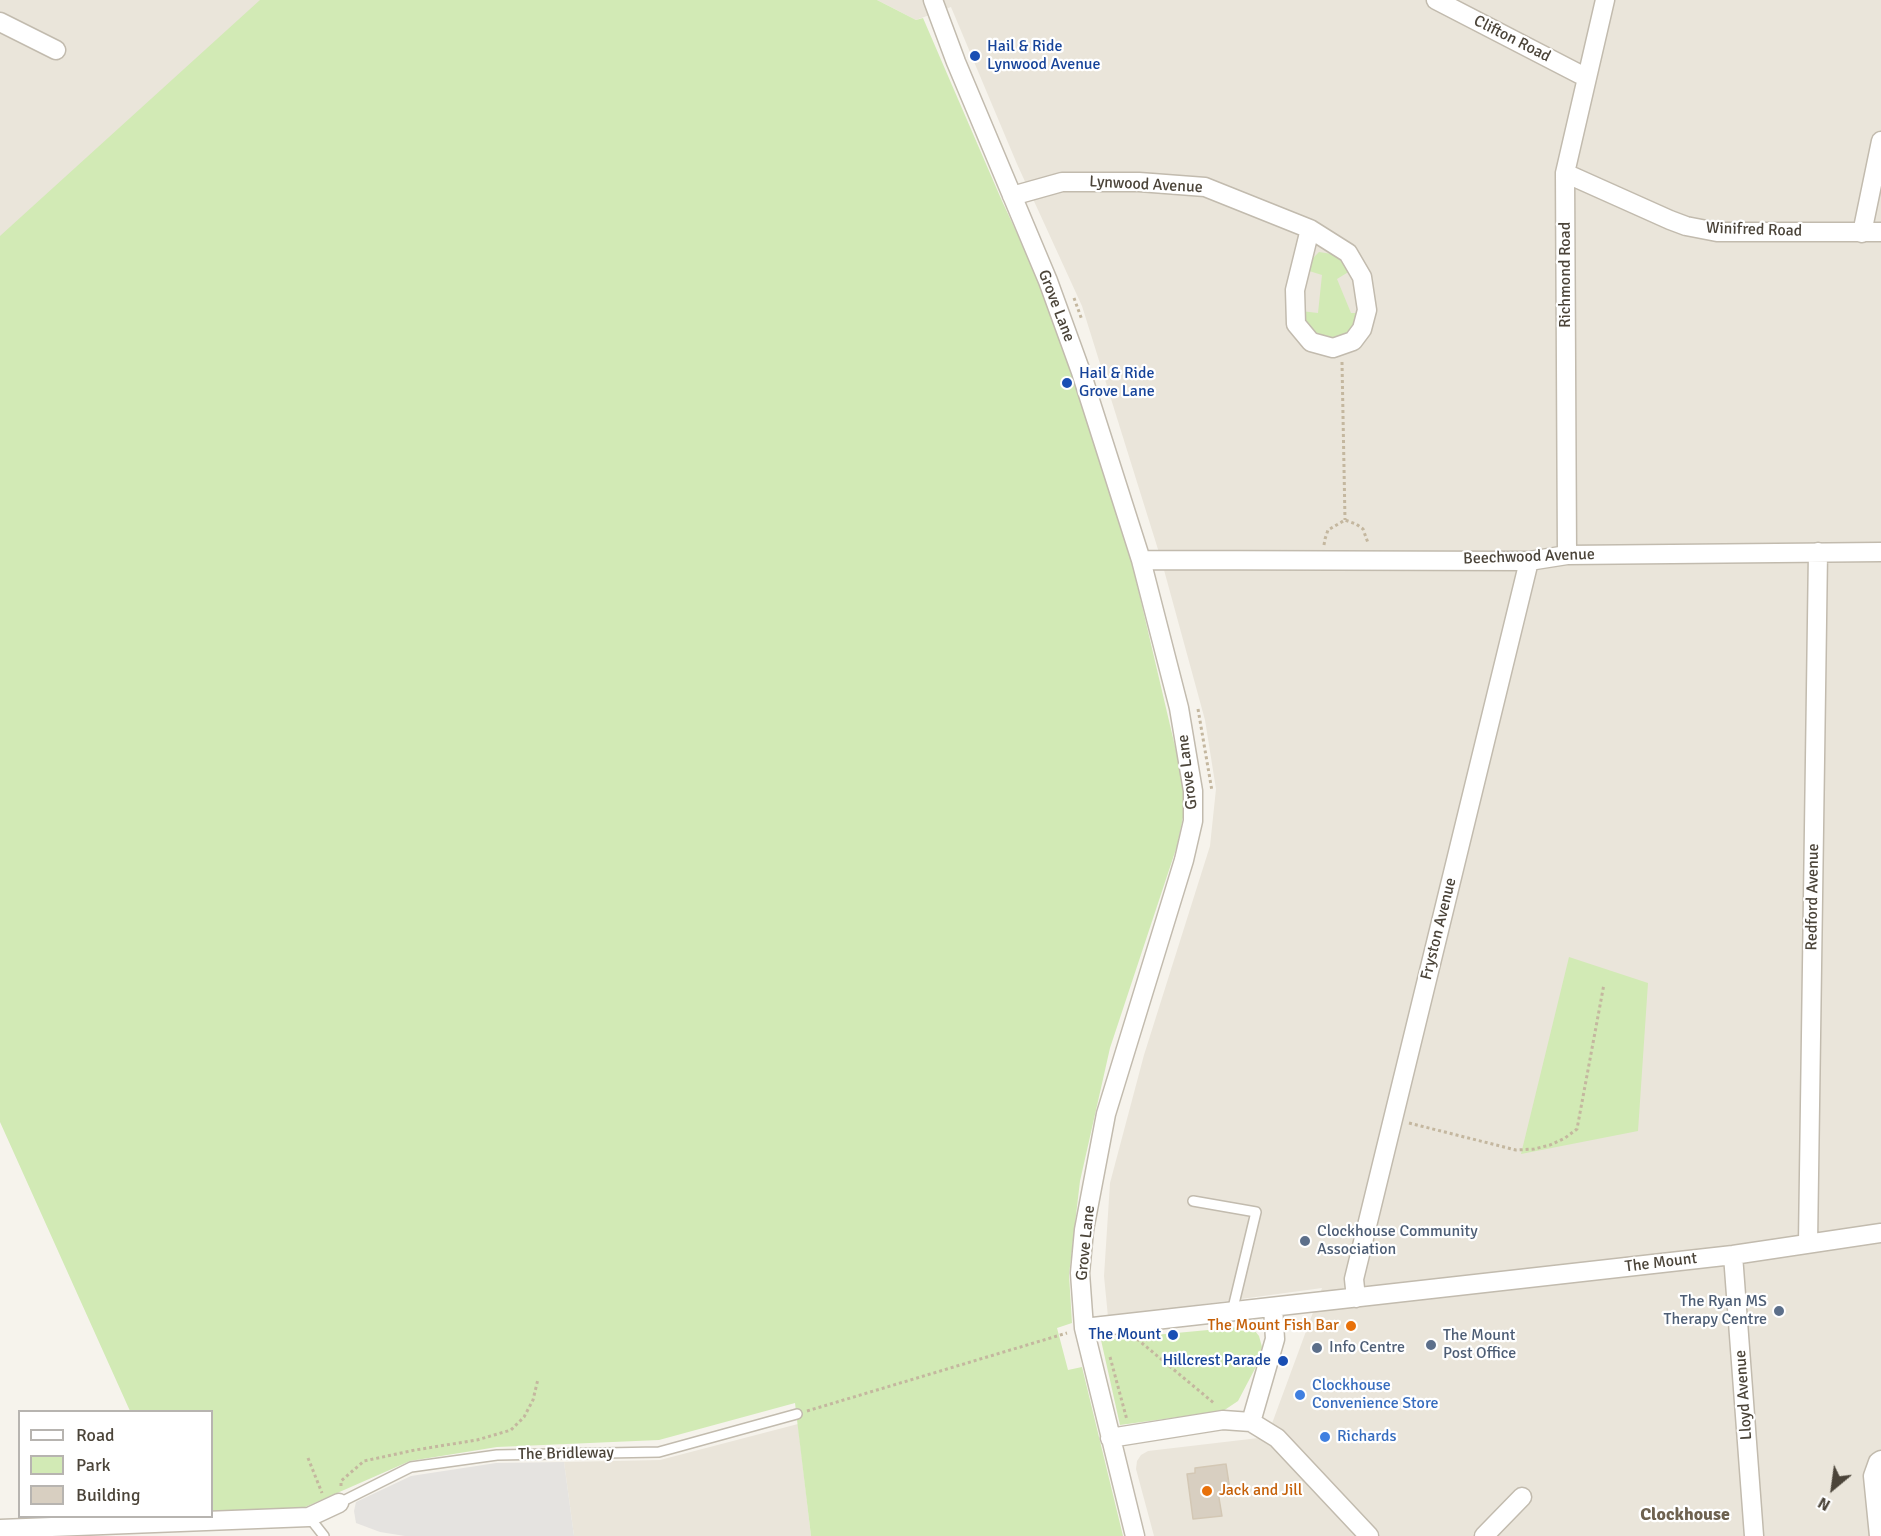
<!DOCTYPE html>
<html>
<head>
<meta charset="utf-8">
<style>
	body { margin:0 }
	#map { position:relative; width:1881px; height:1536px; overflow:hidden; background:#f6f3ec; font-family:Signika,sans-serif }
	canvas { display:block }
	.legend { position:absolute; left:18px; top:1410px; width:195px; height:108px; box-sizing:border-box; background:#fff; border:2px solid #b7b4b0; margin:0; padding:8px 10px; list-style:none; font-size:18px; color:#4b4439 }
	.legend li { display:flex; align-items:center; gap:12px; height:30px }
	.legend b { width:30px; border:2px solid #b7b4b0 }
	.north { position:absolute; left:1803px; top:1458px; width:60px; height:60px; -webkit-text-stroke:4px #fff; paint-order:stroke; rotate:209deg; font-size:16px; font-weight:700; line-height:24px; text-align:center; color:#4b4439 }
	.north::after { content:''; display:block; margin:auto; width:21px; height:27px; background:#4b4439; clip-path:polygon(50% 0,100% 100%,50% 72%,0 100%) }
</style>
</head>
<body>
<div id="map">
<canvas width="1881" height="1536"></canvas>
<ul class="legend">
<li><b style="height:8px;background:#fff"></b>Road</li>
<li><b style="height:16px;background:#d2eab5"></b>Park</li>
<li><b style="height:16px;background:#d8cfc1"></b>Building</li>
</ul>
<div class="north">N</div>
</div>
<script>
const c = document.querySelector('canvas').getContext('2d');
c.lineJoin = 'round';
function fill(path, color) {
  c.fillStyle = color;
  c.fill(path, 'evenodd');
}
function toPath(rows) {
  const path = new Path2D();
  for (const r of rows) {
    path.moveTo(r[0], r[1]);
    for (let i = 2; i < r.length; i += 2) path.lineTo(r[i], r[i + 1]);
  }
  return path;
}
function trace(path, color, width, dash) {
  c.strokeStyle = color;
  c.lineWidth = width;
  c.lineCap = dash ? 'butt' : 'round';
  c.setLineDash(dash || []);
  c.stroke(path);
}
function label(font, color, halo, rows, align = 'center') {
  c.font = font + ' Signika,sans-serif';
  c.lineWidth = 4.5;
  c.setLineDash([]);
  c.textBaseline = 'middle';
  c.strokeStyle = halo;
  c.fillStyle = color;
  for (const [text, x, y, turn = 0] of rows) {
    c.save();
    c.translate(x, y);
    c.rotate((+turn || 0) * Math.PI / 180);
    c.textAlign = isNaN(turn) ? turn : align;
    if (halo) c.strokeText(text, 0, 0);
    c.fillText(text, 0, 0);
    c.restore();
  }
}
fill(toPath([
	[0,0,270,0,0,241],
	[877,0,1881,0,1881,1536,1154,1536,1136,1469,1137,1461,1141,1455,1148,1451,1267,1437,1322,1288,1108,1317,1104,1276,1110,1183,1144,1055,1210,846,1216,789,1205,720,1161,559,1082,306,1017,164,951,7,916,20],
	[798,1424,811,1536,574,1536,564,1462,660,1460]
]), '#eae5da');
fill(toPath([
	[260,0,877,0,916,20,923,18,1002,201,1055,315,1132,563,1181,772,1186,803,1177,846,1110,1048,1080,1181,1069,1275,1072,1323,1057,1328,1068,1370,1082,1367,1123,1536,811,1536,795,1403,659,1440,497,1447,410,1461,303,1508,212,1511,212,1412,130,1411,0,1122,0,236],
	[1319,252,1332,254,1345,261,1350,271,1337,279,1351,313,1359,313,1354,328,1343,337,1329,339,1315,335,1306,326,1301,311,1318,313,1322,275,1306,270,1308,263],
	[1569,957,1648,983,1638,1131,1521,1154],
	[1251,1326,1259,1336,1262,1347,1259,1361,1238,1401,1223,1411,1120,1425,1101,1340]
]), '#d2eab5');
fill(toPath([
	[564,1462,574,1536,405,1536,380,1532,356,1523,354,1511,356,1502,411,1476,496,1463]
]), '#e5e3e0');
const building = toPath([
	[1226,1464,1230,1490,1218,1492,1222,1516,1193,1519,1187,1474,1195,1473,1195,1468,1226,1464]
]);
fill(building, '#d8cfc1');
trace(building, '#d3c7b4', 1.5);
const service = toPath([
	[1193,1201,1256,1212,1232,1312],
	[339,1503,411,1467,497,1455,659,1452,797,1414],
	[309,1517,324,1536]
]);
const minor = toPath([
	[933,0,956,62,1048,281,1081,372,1141,560,1179,708,1193,791,1193,821,1184,860,1106,1114,1084,1230,1080,1273,1084,1328,1135,1536],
	[1436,0,1587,78],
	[0,22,56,50],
	[1565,173,1670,220,1686,226,1717,232,1881,232],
	[1012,196,1062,182,1139,182,1205,187,1310,229,1348,253,1362,277,1367,310,1362,329,1353,341,1333,348,1311,342,1296,324,1295,290,1310,229],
	[1862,233,1881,141],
	[1567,555,1565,173,1605,0],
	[1141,560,1529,561,1567,555,1881,552],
	[1808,1243,1818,552],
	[1733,1255,1754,1536],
	[1356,1298,1354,1279,1529,561],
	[1084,1328,1733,1255,1881,1233],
	[1251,1422,1275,1339,1273,1307],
	[1110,1438,1223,1420,1251,1422,1277,1438,1369,1536],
	[0,1529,309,1517,339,1503],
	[1484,1536,1522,1497],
	[1879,1536,1873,1476,1878,1462,1881,1460]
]);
trace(service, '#c2bbae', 12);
trace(minor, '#c2bbae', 21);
trace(toPath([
	[1074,298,1082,320],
	[1342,362,1345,520],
	[1324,545,1325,539,1328,530,1345,520,1356,524,1363,529,1368,543],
	[1198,709,1212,791],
	[1409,1123,1516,1150,1534,1149,1550,1145,1565,1138,1577,1129,1604,984],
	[1137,1339,1215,1404],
	[1110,1357,1127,1420],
	[807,1411,1067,1333],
	[308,1458,322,1493],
	[341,1486,341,1481,364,1461,415,1450,477,1440,511,1430,524,1417,533,1400,538,1379]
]), '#c4b79f', 3, [3, 3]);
trace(service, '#fff', 9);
trace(minor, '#fff', 18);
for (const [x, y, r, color] of [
	[975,56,6,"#1a4fb4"],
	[1067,383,6,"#1a4fb4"],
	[1305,1241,6,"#5c6f8a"],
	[1779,1311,6,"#5c6f8a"],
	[1351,1326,6,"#e8710a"],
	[1173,1335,6,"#1a4fb4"],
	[1431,1345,6,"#5c6f8a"],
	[1317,1348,6,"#5c6f8a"],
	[1283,1361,6,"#1a4fb4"],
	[1300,1395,6,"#3f7fe0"],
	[1325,1437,6,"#3f7fe0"],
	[1207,1491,6,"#e8710a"]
]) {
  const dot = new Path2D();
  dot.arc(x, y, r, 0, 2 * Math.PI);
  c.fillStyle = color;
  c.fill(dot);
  trace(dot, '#fff', 2);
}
label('16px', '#4b4439', '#fff', [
	["Clifton Road",1512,39,27],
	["Lynwood Avenue",1146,185,3],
	["Winifred Road",1754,230,2],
	["Richmond Road",1566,275,-90],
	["Grove Lane",1056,306,69],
	["Beechwood Avenue",1529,557,-2],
	["Grove Lane",1188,772,-97],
	["Redford Avenue",1813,897,-89],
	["Fryston Avenue",1439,929,-76],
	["Grove Lane",1086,1243,-84],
	["The Mount",1661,1263,-7],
	["Lloyd Avenue",1744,1395,-94],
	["The Bridleway",566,1454,-1]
]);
label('16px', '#164399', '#fff', [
	["Hail & Ride",987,47],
	["Lynwood Avenue",987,65],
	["Hail & Ride",1079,374],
	["Grove Lane",1079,392],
	["The Mount",1161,1335,"right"],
	["Hillcrest Parade",1271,1361,"right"]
], 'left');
label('16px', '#4e5e75', '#fff', [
	["Clockhouse Community",1317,1232],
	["Association",1317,1250],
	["The Ryan MS",1767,1302,"right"],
	["Therapy Centre",1767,1320,"right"],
	["The Mount",1443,1336],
	["Post Office",1443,1354],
	["Info Centre",1329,1348]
], 'left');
label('16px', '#c56008', '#fff', [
	["The Mount Fish Bar",1339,1326],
	["Jack and Jill",1219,1491,"left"]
], 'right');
label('16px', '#366cbe', '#fff', [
	["Clockhouse",1312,1386],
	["Convenience Store",1312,1404],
	["Richards",1337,1437]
], 'left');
label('bold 18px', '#6e6250', '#fff', [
	["Clockhouse",1685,1515]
]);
</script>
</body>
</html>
